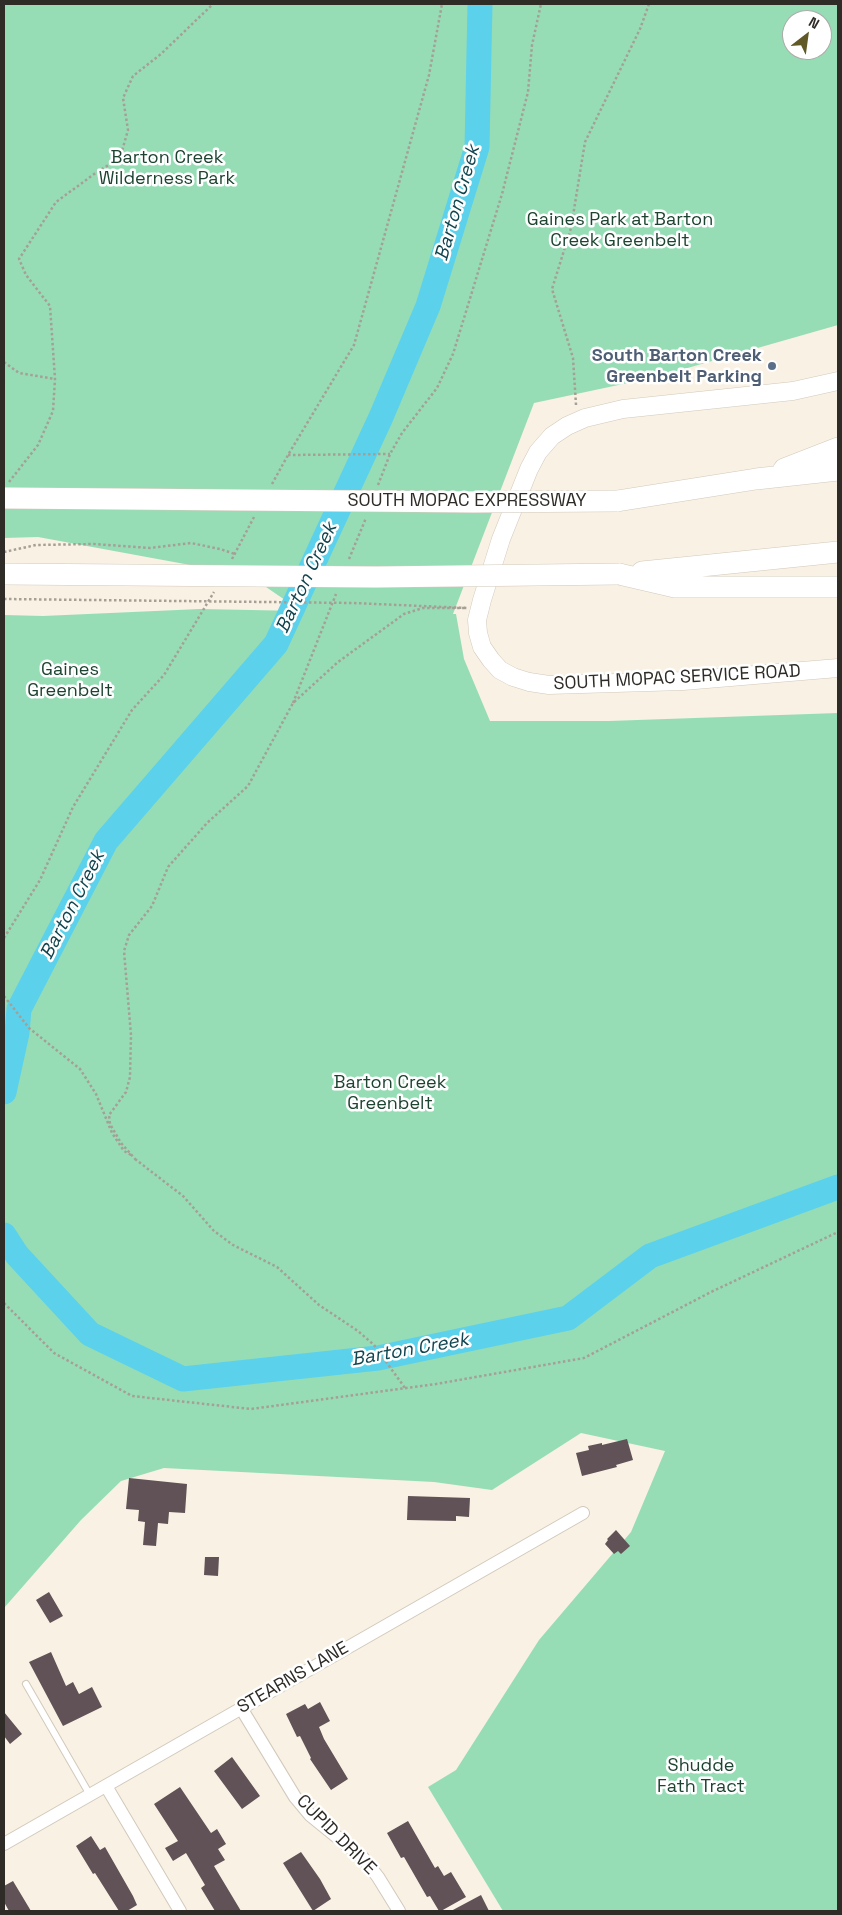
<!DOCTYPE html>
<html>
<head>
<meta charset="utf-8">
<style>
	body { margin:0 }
	#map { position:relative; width:842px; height:1915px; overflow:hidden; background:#f9f1e3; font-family:"Space Grotesk",sans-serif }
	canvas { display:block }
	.frame { position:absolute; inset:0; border:5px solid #2f2c27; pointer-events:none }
	.north { position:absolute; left:782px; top:10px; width:50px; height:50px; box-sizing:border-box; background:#fff; border:1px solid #acaba9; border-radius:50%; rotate:30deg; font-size:14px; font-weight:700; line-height:20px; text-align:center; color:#2f2c27 }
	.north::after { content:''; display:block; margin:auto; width:18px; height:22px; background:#615a26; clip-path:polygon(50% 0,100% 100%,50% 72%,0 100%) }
</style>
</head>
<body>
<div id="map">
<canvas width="842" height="1915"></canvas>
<div class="frame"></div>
<div class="north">N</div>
</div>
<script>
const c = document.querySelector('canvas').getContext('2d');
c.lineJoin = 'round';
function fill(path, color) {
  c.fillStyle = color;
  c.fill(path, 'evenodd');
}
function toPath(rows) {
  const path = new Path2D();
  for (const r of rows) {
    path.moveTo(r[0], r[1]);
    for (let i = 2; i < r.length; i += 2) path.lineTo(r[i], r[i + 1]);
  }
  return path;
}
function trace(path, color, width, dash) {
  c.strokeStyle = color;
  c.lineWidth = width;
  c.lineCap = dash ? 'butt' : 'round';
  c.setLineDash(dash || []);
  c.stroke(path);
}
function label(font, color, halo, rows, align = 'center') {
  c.font = font + ' "Space Grotesk",sans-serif';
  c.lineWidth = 5;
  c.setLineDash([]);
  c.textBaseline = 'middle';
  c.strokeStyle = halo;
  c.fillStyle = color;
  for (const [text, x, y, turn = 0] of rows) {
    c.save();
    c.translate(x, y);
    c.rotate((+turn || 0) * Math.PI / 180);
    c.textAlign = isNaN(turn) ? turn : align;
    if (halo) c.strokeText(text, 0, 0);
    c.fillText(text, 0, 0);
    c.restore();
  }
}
fill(toPath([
	[4,4,838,4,838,325,656,377,534,403,453,614,456,614,464,659,490,721,609,721,838,713,838,1911,503,1911,428,1787,456,1770,539,1640,631,1532,665,1451,581,1433,492,1490,434,1482,164,1468,121,1481,81,1520,4,1608,4,615,43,616,200,609,301,611,250,576,38,537,4,538],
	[792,20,822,20,822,50,792,50]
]), '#96ddb6');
trace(toPath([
	[4,1092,17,1033,19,1009,106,841,276,644,381,417,428,306,477,147,480,4],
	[4,1235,17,1255,90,1334,183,1379,378,1358,568,1318,650,1256,838,1187]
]), '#5cd1eb', 25);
fill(toPath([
	[627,1439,633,1460,616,1465,617,1467,582,1476,576,1453,589,1450,588,1446,602,1443,602,1445],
	[129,1478,187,1484,185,1513,169,1512,168,1524,158,1523,156,1546,143,1545,145,1522,138,1521,139,1510,126,1509],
	[408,1496,470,1498,469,1517,456,1516,456,1521,407,1520],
	[616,1530,630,1546,621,1554,618,1551,614,1554,605,1544,608,1540,607,1539],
	[205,1557,219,1557,218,1576,204,1575],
	[49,1592,63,1616,50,1623,36,1600],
	[51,1652,66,1686,73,1682,79,1694,92,1687,102,1707,63,1726,29,1662],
	[320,1702,330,1721,319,1727,324,1739,348,1779,331,1790,310,1759,311,1758,300,1736,297,1737,286,1714,305,1704,308,1709],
	[4,1712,22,1734,10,1744,4,1736],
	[232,1757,260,1796,242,1809,214,1771],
	[180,1787,211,1833,217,1829,226,1844,218,1849,225,1860,214,1866,241,1911,215,1911,201,1888,205,1885,186,1853,173,1861,165,1848,178,1841,154,1804],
	[408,1821,435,1868,438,1866,444,1876,451,1872,466,1897,441,1911,439,1911,430,1896,427,1897,404,1857,401,1858,387,1833],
	[91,1836,100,1850,105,1847,133,1896,137,1905,127,1911,119,1911,95,1873,93,1874,76,1846],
	[301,1852,320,1879,331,1899,313,1911,283,1863],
	[13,1881,31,1911,9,1911,4,1902,4,1886],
	[481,1895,489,1911,451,1911]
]), '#605256');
const service = toPath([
	[26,1684,90,1795]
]);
const minor = toPath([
	[241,1708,295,1797,310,1815,363,1858,378,1877,399,1911],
	[106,1786,180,1911],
	[4,1844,583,1513]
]);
const secondary = toPath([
	[838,381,793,391,623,409,585,418,567,426,552,436,538,452,529,469,501,539,482,600,477,620,478,633,482,647,491,660,500,670,513,677,529,682,549,685,683,681,838,668]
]);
const motorway = toPath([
	[784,469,838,448],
	[617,501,756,479,838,470],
	[642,572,838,552],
	[619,574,675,587,838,587]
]);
trace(service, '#d1c9bc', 8);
trace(minor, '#d1c9bc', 14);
trace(secondary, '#d1c9bc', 19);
trace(motorway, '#d1c9bc', 22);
trace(toPath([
	[4,362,19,373,55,379],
	[576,405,573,358,552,289,571,228,585,142,640,29,649,4],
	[288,455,390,454],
	[9,482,38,445,53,411,55,379,50,306,26,275,19,259,56,202,97,172,120,158,128,130,123,98,133,76,161,54,213,4],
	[272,484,288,455,354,345,429,75,442,4],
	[378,485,390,454,402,433,437,388,453,354,502,194,528,92,532,45,541,4],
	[4,552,36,545,94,544,150,548,191,543,220,549,235,554],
	[232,559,254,517],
	[349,559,366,518],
	[293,703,336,594],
	[4,938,40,880,73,807,132,710,164,675,214,592],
	[4,996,29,1028,80,1069,96,1094,112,1133,124,1151,131,1155],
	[135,1159,183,1196,214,1231,233,1245,277,1267,319,1305,358,1331,374,1345,405,1388],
	[136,1160,121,1143,110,1124,109,1115,126,1092,130,1077,131,1035,124,951,129,935,152,906,168,867,207,823,248,786,293,703,338,662,404,614,423,608,465,608],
	[4,1303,54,1353,132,1396,251,1409,436,1384,584,1358,711,1292,838,1232]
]), '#a59f95', 2.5, [2.5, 2.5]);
trace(service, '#fff', 6);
trace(minor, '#fff', 12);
trace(secondary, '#fff', 18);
trace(motorway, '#fff', 21);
const motorwayBridge = toPath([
	[4,498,474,502,617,501],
	[4,574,376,577,619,574]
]);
trace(motorwayBridge, '#d1c9bc', 22, []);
trace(toPath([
	[4,599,353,603,467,608]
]), '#a59f95', 2.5, [2.5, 2.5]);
trace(motorwayBridge, '#fff', 21);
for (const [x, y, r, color] of [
	[772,366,5,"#5c6f8a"]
]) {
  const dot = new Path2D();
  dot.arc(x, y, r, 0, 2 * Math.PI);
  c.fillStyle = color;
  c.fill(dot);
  trace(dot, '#fff', 2);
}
label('18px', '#1d4431', '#fff', [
	["Barton Creek",167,158],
	["Wilderness Park",167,179],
	["Gaines Park at Barton",620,220],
	["Creek Greenbelt",620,241],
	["Gaines",70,670],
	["Greenbelt",70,691],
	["Barton Creek",390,1083],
	["Greenbelt",390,1104],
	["Shudde",701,1766],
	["Fath Tract",701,1787]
]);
label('bold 18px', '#4e5e75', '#fff', [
	["South Barton Creek",762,356],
	["Greenbelt Parking",762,377]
], 'right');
label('18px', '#2f2c27', '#fff', [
	["SOUTH MOPAC EXPRESSWAY",467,501],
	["SOUTH MOPAC SERVICE ROAD",677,678,-3],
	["STEARNS LANE",293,1678,-30],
	["CUPID DRIVE",336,1835,45]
]);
label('italic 19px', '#104550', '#fff', [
	["Barton Creek",458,203,-74],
	["Barton Creek",307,578,-65],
	["Barton Creek",73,905,-63],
	["Barton Creek",410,1350,-10]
]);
</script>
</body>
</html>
